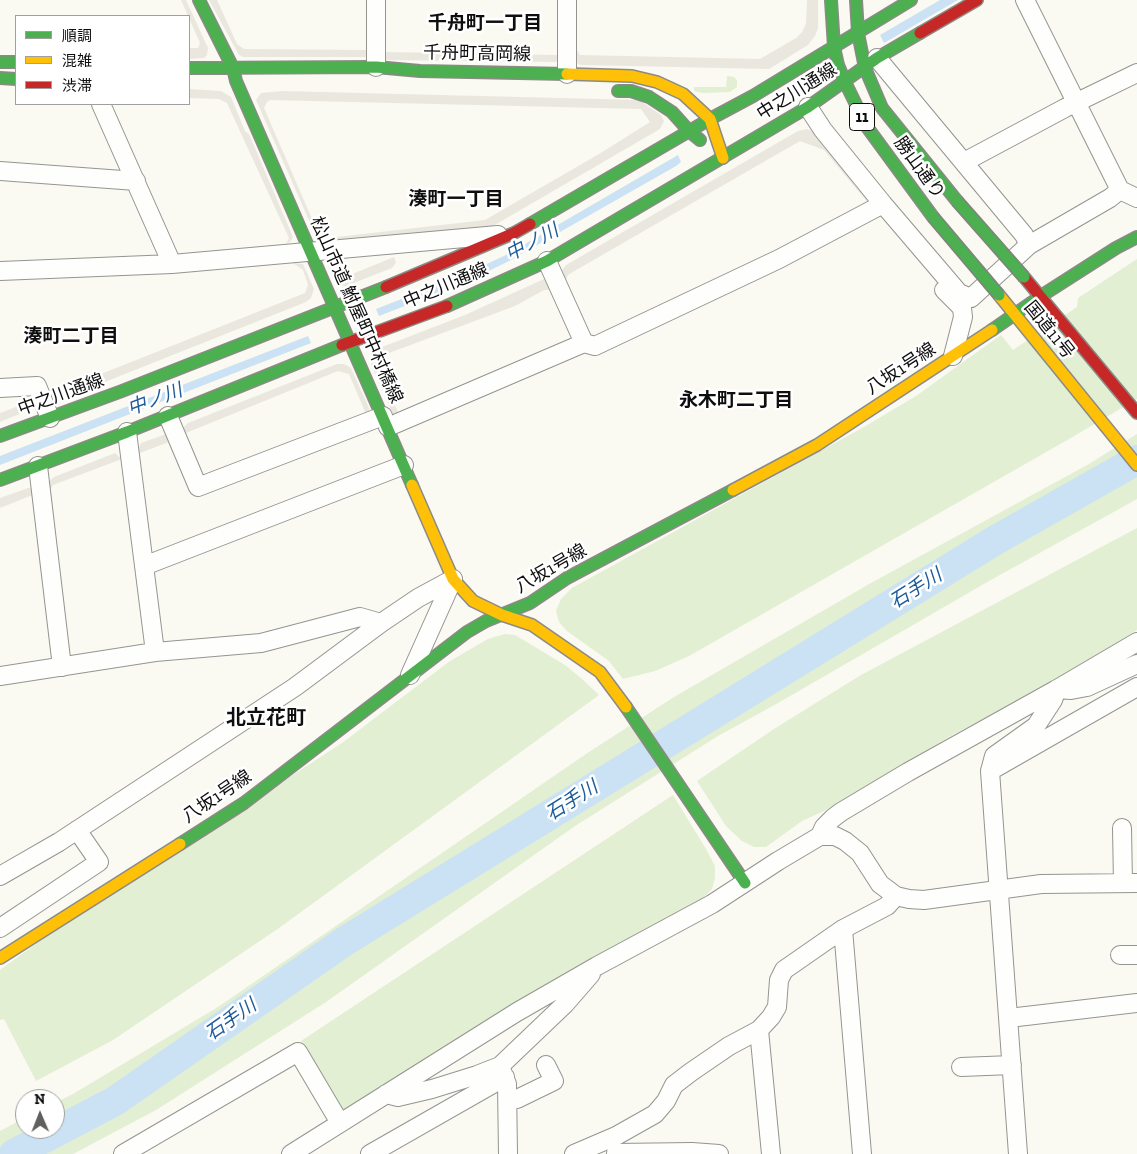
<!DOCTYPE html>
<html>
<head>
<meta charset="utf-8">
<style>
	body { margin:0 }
	#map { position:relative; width:1137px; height:1154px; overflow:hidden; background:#faf9f2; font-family:"Zilla Slab","Noto Sans JP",serif }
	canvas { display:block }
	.legend { position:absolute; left:15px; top:15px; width:175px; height:90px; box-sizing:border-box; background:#fff; border:1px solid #9f9f9f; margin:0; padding:6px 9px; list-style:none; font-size:15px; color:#0e0e0e }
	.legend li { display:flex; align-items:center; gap:10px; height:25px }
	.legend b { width:25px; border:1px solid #9f9f9f }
	.north { position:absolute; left:15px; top:1089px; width:50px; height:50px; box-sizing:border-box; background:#fff; border:1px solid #9f9f9f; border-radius:50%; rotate:359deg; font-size:14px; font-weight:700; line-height:20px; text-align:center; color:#0e0e0e }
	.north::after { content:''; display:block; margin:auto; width:18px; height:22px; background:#61605e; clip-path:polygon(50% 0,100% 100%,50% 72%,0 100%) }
</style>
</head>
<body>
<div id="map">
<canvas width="1137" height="1154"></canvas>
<ul class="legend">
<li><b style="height:6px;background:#4caf50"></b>順調</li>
<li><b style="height:6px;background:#ffc107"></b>混雑</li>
<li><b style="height:6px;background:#c62828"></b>渋滞</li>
</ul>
<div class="north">N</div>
</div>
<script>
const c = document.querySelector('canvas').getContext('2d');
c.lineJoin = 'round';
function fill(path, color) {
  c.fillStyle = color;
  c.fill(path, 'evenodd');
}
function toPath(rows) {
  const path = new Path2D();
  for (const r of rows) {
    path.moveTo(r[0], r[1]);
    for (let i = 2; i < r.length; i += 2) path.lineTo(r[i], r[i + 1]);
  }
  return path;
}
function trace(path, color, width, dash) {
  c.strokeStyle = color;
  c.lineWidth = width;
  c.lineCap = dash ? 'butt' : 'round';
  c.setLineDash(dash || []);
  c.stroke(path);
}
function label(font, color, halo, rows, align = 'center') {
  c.font = font + ' "Zilla Slab","Noto Sans JP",serif';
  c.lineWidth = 5;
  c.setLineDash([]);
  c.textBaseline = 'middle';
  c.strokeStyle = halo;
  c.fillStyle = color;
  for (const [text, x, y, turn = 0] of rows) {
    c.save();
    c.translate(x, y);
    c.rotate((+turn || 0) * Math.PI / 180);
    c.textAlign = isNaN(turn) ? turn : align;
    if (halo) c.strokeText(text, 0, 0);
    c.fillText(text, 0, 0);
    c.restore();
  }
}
fill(toPath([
	[727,76,734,77,737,80,737,87,730,92,703,93,694,91,694,87,726,87],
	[1137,259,1137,399,1069,439,689,656,655,671,623,679,609,661,567,631,559,622,556,611,561,599,572,588,864,427,916,396,1001,335,1013,350,1077,307,1078,298],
	[1137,434,1137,499,989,581,778,703,718,736,575,826,326,1002,156,1110,73,1154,0,1154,0,1131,25,1118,25,1129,55,1129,55,1103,73,1094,218,1007,586,754,674,697,871,583,1089,464],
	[1137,528,1137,630,1046,687,954,734,824,811,802,821,766,847,754,847,742,841,726,826,697,781,774,729,861,675],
	[505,634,515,635,565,665,581,678,599,695,279,928,113,1040,36,1081,4,1019,0,1020,0,970,61,926,342,743,450,661,488,639],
	[673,795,706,849,715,866,715,878,712,889,699,902,342,1115,301,1041]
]), '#e2efd3');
fill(toPath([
	[181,0,186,0,208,48,207,55,204,58,189,59,189,48,198,48,200,43],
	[209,0,217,0,237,44,244,49,365,50,368,48,368,54,366,57,243,57,239,55],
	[807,0,818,0,818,28,815,36,808,45,769,69,582,65,578,64,575,59,574,45,580,55,760,59,796,38,802,32,806,24],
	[383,52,556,55,559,54,559,57,556,62,385,60],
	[189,89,221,91,231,97,245,131,249,134,293,237,290,242,286,244,289,238,227,103,219,99,189,98],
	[282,91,639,100,661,115,664,121,660,129,493,226,323,244,319,243,256,100,261,93],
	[270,100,641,109,650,122,599,154,485,220,328,238,319,235,264,108,267,102],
	[807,129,817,133,872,197,869,204,824,150,800,141,571,273,568,275,565,282,562,270,566,265,798,131],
	[394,257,396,263,392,268,346,286,337,285,328,265,330,260,334,259,332,265,340,279],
	[293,263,303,264,314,289,311,298,306,302,57,401,48,395,305,293,308,285,303,270],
	[544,279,547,280,552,290,544,290,515,306,381,356,378,365,398,412,406,414,395,415,392,412,371,365,372,357,377,349,465,315],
	[337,364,344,364,351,368,370,410,366,414,349,374,338,371,181,435,182,429,188,423],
	[37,399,35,406,32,409,0,422,0,413],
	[166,434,174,440,140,453,138,457,138,450,141,443],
	[115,453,122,459,53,485,48,493,48,482,54,477],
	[28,488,32,488,36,498,30,496,0,508,0,498]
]), '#eae8de');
fill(toPath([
	[940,0,958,0,884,43,880,35],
	[678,155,681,162,676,166,509,261,466,282,379,316,376,309,463,275,506,255],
	[308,336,311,343,0,465,0,456]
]), '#cae2f3');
trace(toPath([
	[14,1154,115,1101,345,941,994,541,1137,460]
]), '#cae2f3', 30);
const street = toPath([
	[376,0,376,67],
	[567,0,567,74],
	[1025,0,1120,190,1110,198,1029,245],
	[101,104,172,264],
	[808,107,823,130,883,204,959,293,971,298,1029,245,1024,235,877,58],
	[964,162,1065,108,1137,73],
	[0,171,136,181],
	[1120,190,1137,198],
	[547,261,584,343,595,346,779,259,883,204],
	[0,271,172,264,498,235],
	[944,290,962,308,963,317,953,356],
	[0,388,37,386,50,418],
	[168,416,198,487,383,416],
	[388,427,584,343],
	[127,432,155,652],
	[38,466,62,667],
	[144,566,404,465],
	[1137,664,1087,687,1071,690,1057,689,1053,700,1036,726,994,756,990,771,1137,687],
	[410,675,453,579],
	[0,676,155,652,261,643,360,617,381,623],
	[990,771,1018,1154],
	[1122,828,1123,883],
	[820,836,824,827,833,818,841,812,908,772,1057,689,1137,642],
	[0,876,59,842,295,687,381,623,418,598,453,579],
	[0,928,99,862,77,830],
	[843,929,862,1154],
	[1120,955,1137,955],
	[1009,1018,1137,1003],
	[759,1030,771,1154],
	[961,1067,1012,1065],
	[386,1094,398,1097,432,1089,477,1075,500,1066],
	[508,1100,517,1099,554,1081,546,1065],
	[616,1153,692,1152,719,1154],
	[123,1154,298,1052,340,1123],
	[291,1154,517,1012,597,966,712,904,778,861,820,836,835,836,845,841,860,853,880,884,896,896,909,899,924,900,1041,884,1137,883],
	[370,1154,505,1077],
	[508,1154,507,1084,500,1066,565,1004,591,974],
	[574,1154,616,1136,655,1114,666,1101,674,1085,691,1072,729,1046,759,1030,771,1017,777,1007,779,980,784,970,843,929,887,906,896,896]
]);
const fast = toPath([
	[199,0,233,68,236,81,412,485],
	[831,0,834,47,838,65,845,82,867,127,933,217],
	[856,0,858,33,865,68,882,108,957,201],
	[0,62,16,62],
	[189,68,376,67,420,71,567,74],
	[0,78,16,79],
	[618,91,631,91,649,97,672,112,689,131,700,140],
	[530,224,710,119,753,96,911,0],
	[447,306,547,261,808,107,877,58,920,33],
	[992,330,1041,296,1116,248,1137,237],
	[0,436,122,391,386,287],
	[0,480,127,432,342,345],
	[626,707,745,883],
	[180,844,244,803,467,632,486,621,530,603,567,578,733,490]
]);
const slow = toPath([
	[567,74,632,76,657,82,683,94,710,119,723,158],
	[999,295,1137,465],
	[412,485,453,579,473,601,502,615,532,625,600,672,626,707],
	[733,490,817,445,992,330],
	[0,958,180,844]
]);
const jam = toPath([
	[920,33,977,0],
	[1024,277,1137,413],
	[386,287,514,233,530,224],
	[342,345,447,306]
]);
trace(street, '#949491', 20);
trace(fast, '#8b8a87', 14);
trace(slow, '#8b8a87', 14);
trace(jam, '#8b8a87', 14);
trace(street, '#fefefd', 18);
trace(fast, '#4caf50', 11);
trace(slow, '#ffc107', 11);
trace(jam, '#c62828', 11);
const fastBridge = toPath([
	[957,201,1024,277],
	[933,217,999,295]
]);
trace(fastBridge, '#82817e', 14, []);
trace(fastBridge, '#4caf50', 11);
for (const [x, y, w] of [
	[862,117,25]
]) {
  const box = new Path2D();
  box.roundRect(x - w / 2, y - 13.5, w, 27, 4);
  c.fillStyle = '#fff';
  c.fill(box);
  trace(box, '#0e0e0e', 1);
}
label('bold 16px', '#0e0e0e', null, [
	["11",862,117]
]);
label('18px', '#0e0e0e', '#fff', [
	["千舟町高岡線",477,54,1],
	["中之川通線",797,92,-32],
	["勝山通り",919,168,54],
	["中之川通線",446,286,-23],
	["松山市道 鮒屋町中村橋線",356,310,66],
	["国道11号",1049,330,51],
	["八坂1号線",901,369,-33],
	["中之川通線",61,395,-20],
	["八坂1号線",551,569,-30],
	["八坂1号線",217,797,-34]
]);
label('bold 19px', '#0e0e0e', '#fff', [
	["千舟町一丁目",485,24],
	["湊町一丁目",456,200],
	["湊町二丁目",71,337],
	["永木町二丁目",736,401]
]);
label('italic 19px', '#1d5b99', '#fff', [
	["中ノ川",532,243,-28],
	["中ノ川",155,400,-21],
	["石手川",916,589,-32],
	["石手川",572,801,-32],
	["石手川",231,1020,-35]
]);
label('bold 20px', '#0e0e0e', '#fff', [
	["北立花町",266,718]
]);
</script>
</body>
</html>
